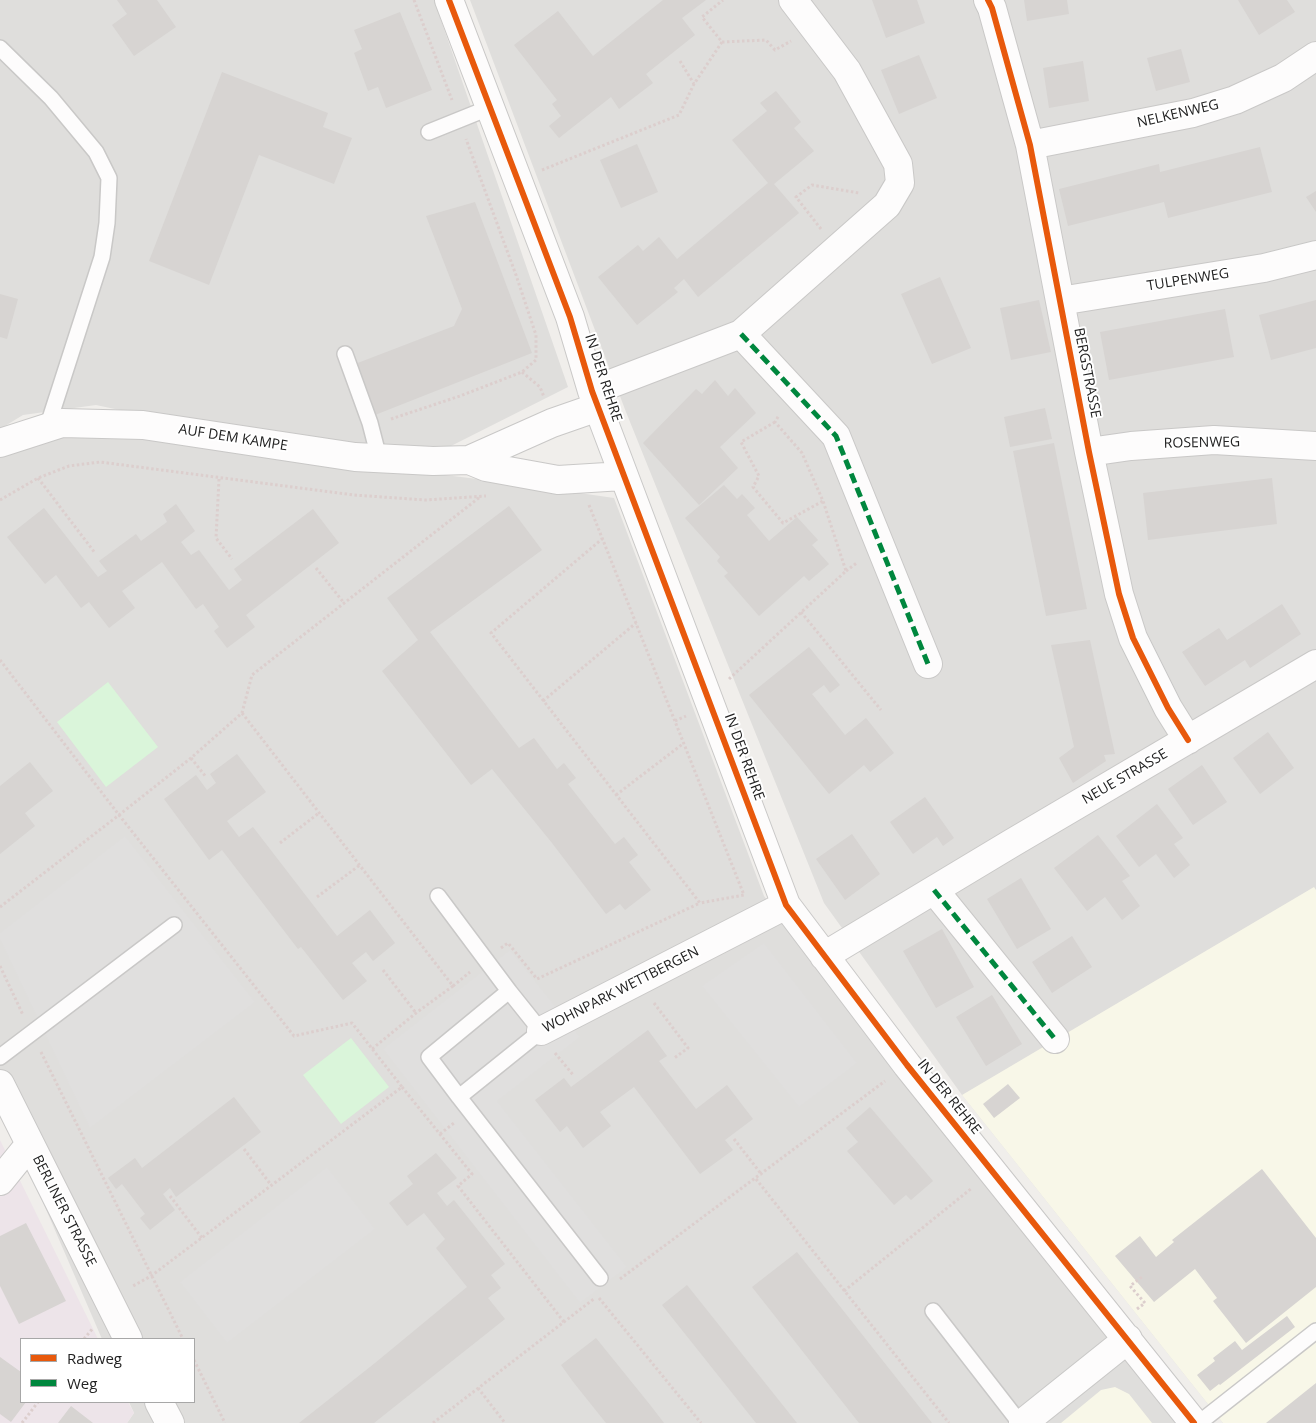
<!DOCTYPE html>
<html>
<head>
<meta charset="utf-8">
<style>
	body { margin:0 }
	#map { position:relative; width:1316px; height:1423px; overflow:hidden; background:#f0eeeb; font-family:"Open Sans",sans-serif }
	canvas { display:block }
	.legend { position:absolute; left:20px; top:1338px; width:175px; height:65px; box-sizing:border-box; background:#fff; border:1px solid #a7a7a7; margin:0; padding:6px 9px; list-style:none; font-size:15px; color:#222 }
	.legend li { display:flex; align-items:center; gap:10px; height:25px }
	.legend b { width:25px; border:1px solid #a7a7a7 }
</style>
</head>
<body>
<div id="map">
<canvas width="1316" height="1423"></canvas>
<ul class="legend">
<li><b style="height:6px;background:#e8590c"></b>Radweg</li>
<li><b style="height:6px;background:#00873e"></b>Weg</li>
</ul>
</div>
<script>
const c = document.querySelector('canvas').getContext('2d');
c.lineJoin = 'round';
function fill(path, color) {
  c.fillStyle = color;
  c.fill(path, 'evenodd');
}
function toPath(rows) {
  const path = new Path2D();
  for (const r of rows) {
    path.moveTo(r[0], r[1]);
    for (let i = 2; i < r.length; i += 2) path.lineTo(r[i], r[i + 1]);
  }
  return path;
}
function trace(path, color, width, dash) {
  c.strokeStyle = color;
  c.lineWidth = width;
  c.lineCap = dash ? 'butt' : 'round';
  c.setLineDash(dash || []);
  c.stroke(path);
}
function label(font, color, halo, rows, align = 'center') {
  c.font = font + ' "Open Sans",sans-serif';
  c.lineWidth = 4;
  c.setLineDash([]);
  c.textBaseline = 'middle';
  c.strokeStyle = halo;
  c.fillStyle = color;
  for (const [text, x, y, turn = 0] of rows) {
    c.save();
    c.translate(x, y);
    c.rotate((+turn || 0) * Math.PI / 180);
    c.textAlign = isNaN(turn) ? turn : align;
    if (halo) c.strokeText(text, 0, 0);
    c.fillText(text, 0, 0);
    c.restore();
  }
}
fill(toPath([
	[0,0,434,0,568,387,445,449,309,450,96,405,23,415,0,429],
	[470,0,1316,0,1316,1423,1223,1423,962,1095,824,903,626,412],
	[63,428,510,483,614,498,764,896,933,1117,1180,1423,127,1423,134,1413,129,1402,194,1402,194,1339,102,1339,0,1103,0,449]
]), '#dfdedc');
fill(toPath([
	[0,1140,98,1339,21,1339,21,1402,128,1402,134,1413,127,1423,0,1423]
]), '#ede4e9');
fill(toPath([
	[1314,887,1316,890,1316,1423,1223,1423,962,1095],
	[1115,1387,1129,1394,1152,1423,1061,1423,1101,1390]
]), '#f8f7e8');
fill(toPath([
	[108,682,158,747,106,787,57,722],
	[351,1038,389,1087,341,1124,303,1075]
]), '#daf5da');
fill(toPath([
	[125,836,255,1002,90,1128,0,939,0,933],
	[764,943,857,1063,799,1107,702,986],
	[510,950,580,1037,497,1101,627,1267,580,1303,383,1049],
	[327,1167,375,1229,227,1343,180,1282]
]), '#e0dfde');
fill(toPath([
	[117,0,157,0,176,27,134,56,112,25,127,14],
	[663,0,706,0,682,18,695,35,646,74,653,83,619,109,611,97,559,138,549,126,561,116,552,104,557,100,514,45,558,11,593,56],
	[872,0,917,0,925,23,886,38],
	[1024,0,1067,0,1069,14,1027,21],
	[1238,0,1287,0,1295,12,1259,35],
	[400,12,432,90,386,108,378,87,368,91,354,53,362,49,354,30],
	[1181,49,1190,82,1156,91,1147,58],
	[919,55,937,98,899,114,881,70],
	[1083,61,1089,101,1049,108,1043,68],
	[222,72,328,113,323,127,352,138,334,184,259,155,209,285,149,261],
	[776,91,801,122,794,128,814,151,774,184,799,213,698,297,684,279,674,288,678,292,637,325,598,277,638,245,643,251,659,237,677,259,768,183,732,140,767,111,760,103],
	[637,144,658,192,621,208,600,160],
	[1260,147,1272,192,1168,218,1164,202,1068,226,1059,189,1159,164,1160,172],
	[1316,191,1316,212,1306,197],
	[475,202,532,353,375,415,355,364,454,326,462,309,426,216],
	[940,277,971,348,932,364,901,294],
	[0,294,18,299,7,339,0,337],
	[1039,300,1051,352,1011,360,1000,308],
	[1316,300,1316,348,1271,360,1259,315],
	[1225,309,1234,357,1109,380,1100,332],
	[715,380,728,396,735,388,756,413,720,447,738,468,699,505,643,443,696,389,702,394],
	[1045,408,1052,439,1010,447,1004,417],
	[1054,443,1087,609,1046,616,1013,451],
	[1272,478,1277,524,1148,540,1143,493],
	[724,485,737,499,742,494,755,508,747,515,769,541,797,517,818,540,812,545,829,564,809,581,804,576,759,616,724,576,728,573,717,561,720,557,685,518],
	[176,504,195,531,181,542,191,555,199,550,229,590,242,580,234,569,313,509,339,543,246,615,255,627,227,648,214,631,219,627,203,604,196,609,162,562,122,591,135,608,109,628,89,602,81,608,56,575,45,584,7,537,44,508,98,577,107,571,99,561,136,534,141,541,167,522,163,514],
	[509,506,542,550,430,632,519,748,534,738,557,769,564,763,576,778,568,784,615,844,624,837,638,855,629,862,651,890,625,910,620,904,606,914,552,843,492,769,471,785,382,671,418,640,387,598],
	[1282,604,1301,634,1250,668,1245,660,1205,686,1182,652,1219,628,1227,640],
	[1090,640,1115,754,1104,755,1106,761,1073,783,1059,758,1074,747,1051,645],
	[809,647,840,685,830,693,824,685,812,694,845,735,866,718,894,753,870,772,864,765,829,794,749,695],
	[1268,732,1294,768,1260,794,1233,758],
	[237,754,266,792,227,821,239,837,253,827,337,936,370,910,395,943,373,961,366,952,352,963,367,981,343,1000,301,947,298,949,222,850,209,860,164,799,196,775,207,790,216,783,210,774],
	[30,762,53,791,25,813,35,826,0,854,0,786],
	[1202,765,1227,802,1193,825,1168,789],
	[925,797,954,838,943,846,937,837,913,854,890,822],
	[1157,804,1183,838,1174,844,1190,865,1174,878,1156,854,1139,867,1116,836],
	[852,834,880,874,845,900,816,859],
	[1098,835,1130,876,1122,881,1140,906,1122,920,1105,897,1087,911,1054,868],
	[1021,878,1051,929,1017,949,987,899],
	[942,929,974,987,936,1008,903,951],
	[1072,936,1092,967,1052,993,1032,962],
	[992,995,1022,1044,986,1066,956,1017],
	[648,1030,667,1056,659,1061,696,1109,727,1085,753,1119,725,1140,733,1150,700,1174,634,1087,600,1112,611,1126,583,1148,567,1126,560,1132,535,1100,564,1078,571,1087],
	[1008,1084,1020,1098,994,1118,983,1104],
	[234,1097,261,1132,176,1197,170,1188,163,1194,175,1210,150,1230,140,1218,145,1214,122,1184,116,1189,108,1178,135,1158,142,1168],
	[870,1107,933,1181,911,1200,906,1195,894,1205,847,1151,858,1142,846,1128],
	[436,1153,457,1178,437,1193,447,1206,454,1200,505,1264,491,1275,501,1288,488,1298,505,1319,374,1423,299,1423,375,1363,467,1287,436,1248,445,1239,424,1213,407,1226,389,1203,413,1184,407,1176],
	[1262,1169,1316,1238,1316,1287,1246,1343,1213,1301,1217,1298,1195,1269,1154,1302,1115,1256,1140,1236,1156,1257,1174,1242,1172,1240],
	[26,1223,66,1301,19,1324,0,1286,0,1236],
	[797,1252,932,1423,859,1423,752,1287],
	[687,1285,797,1423,756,1423,662,1305],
	[1287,1316,1295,1327,1220,1385,1219,1384,1210,1391,1197,1375,1215,1361,1213,1358,1235,1341,1242,1350],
	[596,1338,651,1406,664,1423,606,1423,574,1383,561,1365],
	[0,1357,21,1372,21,1402,26,1402,11,1422,0,1414],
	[1316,1383,1316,1423,1266,1423],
	[71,1406,93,1423,58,1423]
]), '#d7d4d2');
const lane = toPath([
	[0,48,51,98,96,152,109,178,107,223,102,257,47,428],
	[429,132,491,107],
	[345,354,370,423,379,458],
	[438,896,509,991],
	[0,1057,174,925],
	[459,1097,429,1057,509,991,541,1031,459,1097,600,1278],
	[933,1311,1020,1423],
	[1199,1423,1316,1331]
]);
const street = toPath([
	[449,0,570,317,592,391,786,905,907,1065,1194,1423],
	[988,0,992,8,1030,145,1089,452,1119,594,1133,638,1168,708,1188,740],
	[1030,145,1193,113,1235,100,1283,78,1316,56],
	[1060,301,1264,268,1316,255],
	[741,334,836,436,928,664],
	[592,391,741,334,887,205,900,183,898,164,847,71,793,0],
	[0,443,62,423,143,425,355,457,433,461,469,460,552,423,598,407],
	[1089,452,1131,446,1214,440,1316,446],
	[469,460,486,467,558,480,623,476],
	[934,890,1055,1039],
	[824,956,1012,843,1316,664],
	[541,1031,786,905],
	[0,1084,128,1339],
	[0,1181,30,1144],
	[159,1402,170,1423],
	[1023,1423,1128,1339]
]);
trace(lane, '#c9c8c7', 18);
trace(street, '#c9c8c7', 30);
trace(toPath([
	[414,0,452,100],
	[722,42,766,40,775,50,791,41],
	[680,61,694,84],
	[542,170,679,115,694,84,722,42,702,17,723,0],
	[821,229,796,197,812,185,859,193],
	[522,372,540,387,544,397],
	[391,419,460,396,522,372,536,360,536,335,516,275,466,139],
	[775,422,741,442,759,476,753,487,783,523,823,501],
	[38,478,95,553],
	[219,479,216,538,232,559],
	[0,500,38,478,69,466,100,462,354,495,425,500,486,496],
	[589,505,744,895,700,903,491,633,602,539],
	[316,568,344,603],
	[846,571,858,562],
	[801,612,881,710],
	[0,660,119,815,191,758,242,713,252,675,480,497],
	[729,679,846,571,823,501,802,453,775,422,779,415],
	[543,701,636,623],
	[242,713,453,986,416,1013,372,1049],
	[675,721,686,716],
	[191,758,206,777],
	[616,795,684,743],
	[280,843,319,813],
	[317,897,360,865],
	[0,907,119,815,294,1036,352,1023,402,1087,151,1276,133,1286],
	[501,948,508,943,537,979,700,903],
	[0,966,23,1015],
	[383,970,416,1013],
	[453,986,470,972],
	[654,1003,688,1048,673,1059],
	[41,1052,183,1339],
	[555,1053,574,1076],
	[402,1087,472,1174,458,1186,564,1322],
	[440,1134,454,1123],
	[734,1139,762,1175],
	[244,1149,271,1185],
	[756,1179,949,1423],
	[170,1196,202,1238],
	[620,1279,885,1081],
	[844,1291,972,1188],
	[599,1298,701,1423],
	[1137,1309,1145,1303,1130,1286,1142,1277],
	[84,1339,93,1328],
	[194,1360,225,1423],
	[478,1388,505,1423],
	[22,1423,38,1402],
	[433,1423,595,1298]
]), '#dccecd', 3, [2.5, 2.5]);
trace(lane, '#fdfcfc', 15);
trace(street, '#fdfcfc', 28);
trace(toPath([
	[741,334,836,436,928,664],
	[934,890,1055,1039]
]), '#00873e', 5, [10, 5]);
trace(toPath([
	[449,0,570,317,592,391,786,905,907,1065,1194,1423],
	[988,0,992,8,1030,145,1089,452,1119,594,1133,638,1168,708,1188,740]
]), '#e8590c', 6);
label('14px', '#222', '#fff', [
	["NELKENWEG",1178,114,-13],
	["TULPENWEG",1188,280,-9],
	["BERGSTRASSE",1087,373,79],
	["IN DER REHRE",603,378,72],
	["AUF DEM KAMPE",233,438,9],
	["ROSENWEG",1202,443,-1],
	["IN DER REHRE",744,757,70],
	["NEUE STRASSE",1125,777,-30],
	["WOHNPARK WETTBERGEN",621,990,-27],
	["IN DER REHRE",949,1097,51],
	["BERLINER STRASSE",64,1211,63]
]);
</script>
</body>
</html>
